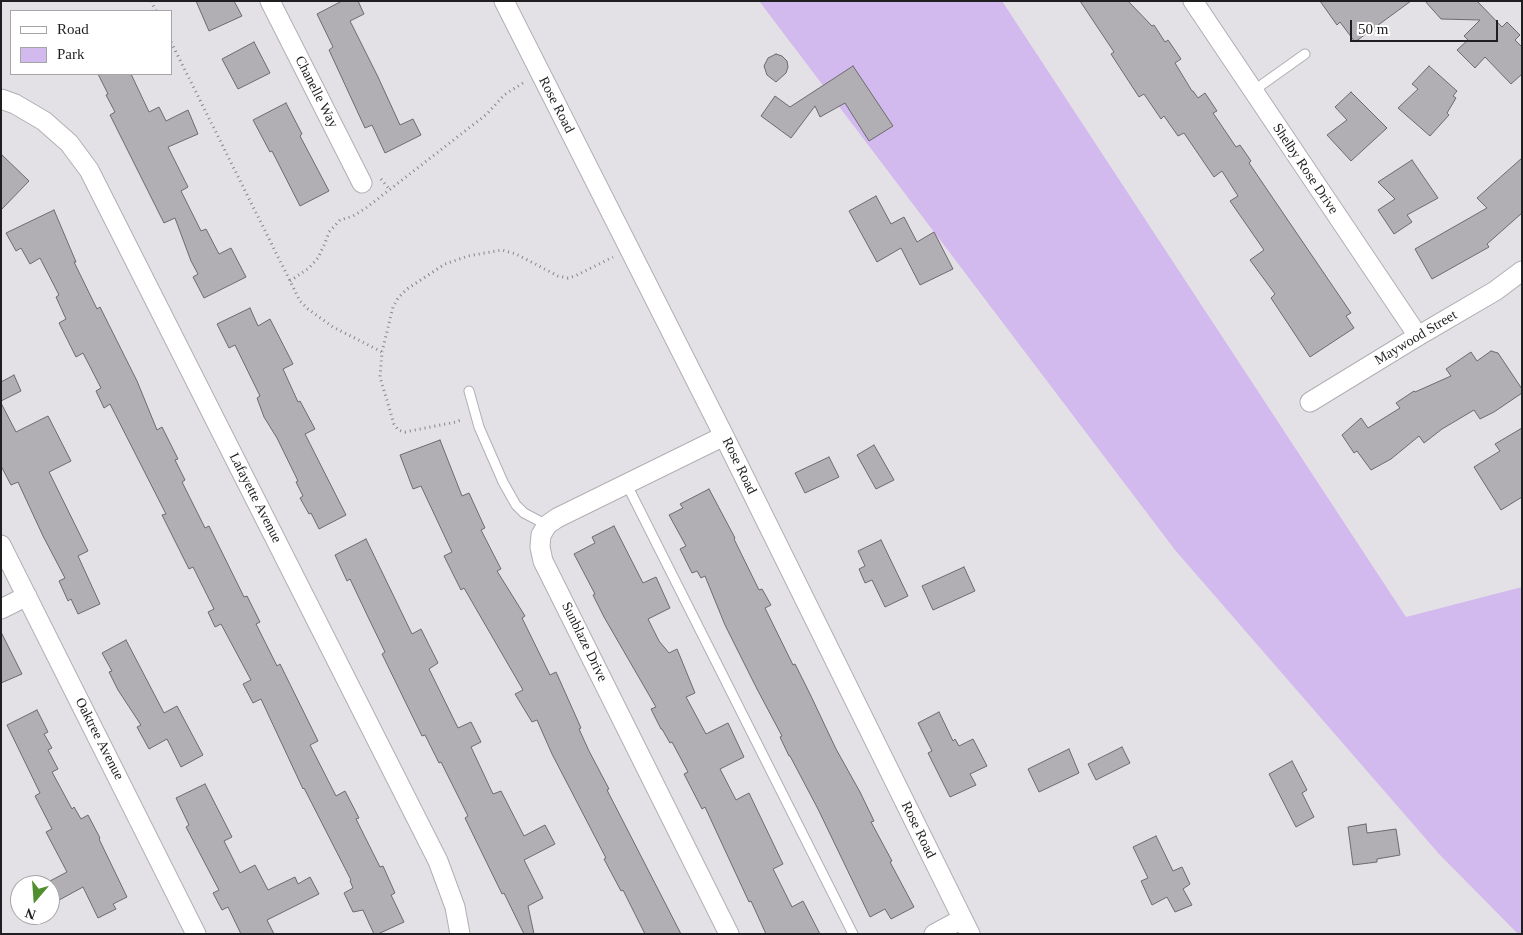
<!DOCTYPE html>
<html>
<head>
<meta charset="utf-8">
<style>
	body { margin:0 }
	#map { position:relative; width:1523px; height:935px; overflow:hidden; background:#e3e1e6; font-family:"Times New Roman",serif }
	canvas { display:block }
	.frame { position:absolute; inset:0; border:2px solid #1f1e20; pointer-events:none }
	.legend { position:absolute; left:10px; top:10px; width:162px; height:65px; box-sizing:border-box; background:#fff; border:1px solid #a5a5a6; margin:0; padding:6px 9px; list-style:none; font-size:15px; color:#1f1e20 }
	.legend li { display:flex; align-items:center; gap:10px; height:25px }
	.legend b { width:25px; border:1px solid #a5a5a6 }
	.north { position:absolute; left:10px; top:875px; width:50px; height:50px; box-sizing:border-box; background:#fff; border:1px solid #a5a5a6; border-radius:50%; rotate:198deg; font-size:14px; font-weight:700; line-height:20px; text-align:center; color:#1f1e20 }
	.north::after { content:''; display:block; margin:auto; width:18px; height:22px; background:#518f2e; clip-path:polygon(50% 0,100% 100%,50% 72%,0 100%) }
	.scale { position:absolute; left:1350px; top:20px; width:148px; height:22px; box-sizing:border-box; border:2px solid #1f1e20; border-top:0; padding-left:6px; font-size:15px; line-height:18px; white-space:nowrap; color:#1f1e20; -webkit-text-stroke:4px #fff; paint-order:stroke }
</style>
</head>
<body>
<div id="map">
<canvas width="1523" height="935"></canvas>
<div class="frame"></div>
<ul class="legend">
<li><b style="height:6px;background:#fff"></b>Road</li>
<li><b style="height:14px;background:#d3baee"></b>Park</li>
</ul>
<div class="north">N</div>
<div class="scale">50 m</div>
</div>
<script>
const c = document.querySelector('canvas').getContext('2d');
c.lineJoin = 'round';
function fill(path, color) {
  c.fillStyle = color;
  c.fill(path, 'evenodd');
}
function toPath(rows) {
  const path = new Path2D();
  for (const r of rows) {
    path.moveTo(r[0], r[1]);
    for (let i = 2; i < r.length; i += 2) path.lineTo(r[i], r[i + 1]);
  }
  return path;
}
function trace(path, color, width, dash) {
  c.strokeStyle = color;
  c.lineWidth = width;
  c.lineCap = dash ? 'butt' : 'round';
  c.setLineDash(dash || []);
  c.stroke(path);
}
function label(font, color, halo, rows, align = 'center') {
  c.font = font + ' "Times New Roman",serif';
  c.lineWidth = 4.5;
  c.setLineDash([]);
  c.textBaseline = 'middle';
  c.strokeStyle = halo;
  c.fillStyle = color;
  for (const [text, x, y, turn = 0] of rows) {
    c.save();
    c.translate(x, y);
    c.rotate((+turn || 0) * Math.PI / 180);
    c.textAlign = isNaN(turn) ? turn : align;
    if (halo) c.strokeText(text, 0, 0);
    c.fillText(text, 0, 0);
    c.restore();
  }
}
fill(toPath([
	[759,1,1002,1,1406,617,1522,587,1522,934,1518,934,1439,854,1175,550]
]), '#d3baee');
const building = toPath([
	[196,1,234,1,242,16,209,31,196,1],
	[342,1,358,1,364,14,350,21,378,77,400,125,413,119,421,135,385,153,372,125,365,128,329,50,333,47,317,14,342,1],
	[1080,1,1128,1,1152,26,1154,25,1165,42,1168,40,1181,59,1175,63,1192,91,1193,91,1198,98,1205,93,1217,111,1213,113,1236,147,1240,145,1251,161,1249,163,1351,313,1346,316,1354,328,1310,357,1271,298,1275,294,1250,260,1264,250,1230,201,1238,196,1222,171,1214,177,1184,133,1178,136,1164,116,1161,119,1144,94,1139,97,1111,54,1114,52,1080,1],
	[1320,1,1411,1,1355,42,1340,22,1337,25,1320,1],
	[1425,1,1477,1,1502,27,1507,22,1520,35,1515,40,1522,47,1522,74,1511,84,1485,57,1475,68,1457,50,1468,40,1464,36,1480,20,1441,19,1425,1],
	[254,42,270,73,238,89,222,59,254,42],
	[776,54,782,56,787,61,788,67,786,73,776,82,767,75,764,66,768,58,776,54],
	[853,66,893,126,869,141,845,103,820,117,815,106,791,138,761,116,775,96,790,107,853,66],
	[1429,66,1457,91,1453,96,1456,98,1447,113,1449,115,1430,136,1398,108,1418,89,1412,84,1429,66],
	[98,74,131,74,149,112,159,107,166,121,188,110,198,134,168,147,188,187,181,191,201,231,206,229,219,254,231,248,246,277,204,298,193,277,198,274,191,261,175,218,164,223,110,115,115,112,106,95,108,94,98,74],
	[1351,92,1387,128,1351,161,1327,135,1347,120,1335,107,1351,92],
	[286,103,302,134,300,136,329,191,300,206,272,151,270,152,253,120,286,103],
	[1,154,29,181,1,210,1,154],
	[1522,158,1522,213,1487,244,1489,247,1432,279,1415,249,1487,208,1477,198,1522,158],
	[1412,160,1438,198,1407,215,1412,222,1394,234,1378,210,1395,199,1378,182,1412,160],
	[876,196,891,224,904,217,917,242,934,232,953,269,920,285,901,248,877,262,849,211,876,196],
	[54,210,76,262,74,262,97,309,100,307,137,381,157,430,162,427,178,459,175,460,185,480,182,482,205,528,209,526,244,597,247,596,260,622,256,624,277,666,280,664,318,741,310,745,336,796,345,791,359,818,356,819,380,867,383,866,395,893,391,895,404,922,378,934,374,934,363,910,353,912,344,893,353,888,350,881,351,880,304,788,303,789,261,699,253,703,243,684,251,680,221,624,215,627,208,612,214,609,193,567,189,569,162,515,166,514,110,404,104,408,96,391,101,388,83,353,76,357,59,323,66,319,56,297,59,295,40,258,30,264,21,248,16,251,6,233,54,210],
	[250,308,258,326,270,319,293,364,283,369,298,402,300,401,315,429,305,434,346,515,319,529,311,513,309,514,300,498,303,496,296,482,298,481,277,438,264,417,257,398,260,396,235,345,229,348,217,324,250,308],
	[1491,351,1498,353,1522,389,1522,393,1494,412,1480,419,1474,410,1442,429,1424,443,1419,436,1391,459,1371,470,1357,451,1354,453,1342,435,1361,418,1368,428,1400,408,1396,403,1414,391,1415,392,1451,376,1446,369,1471,352,1477,361,1491,351],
	[14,375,21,391,1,401,1,382,14,375],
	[1,403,16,432,48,416,71,461,49,472,88,551,78,556,100,604,78,614,71,599,68,601,59,581,65,578,43,536,18,482,11,485,1,466,1,403],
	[1522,428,1522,497,1501,510,1474,467,1500,451,1495,444,1522,428],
	[440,440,462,496,469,493,485,528,481,530,501,569,497,571,525,616,522,618,550,675,556,672,581,728,579,729,589,751,609,789,607,790,681,934,645,934,623,890,621,891,604,859,606,858,552,754,537,720,532,722,515,694,523,690,464,588,461,590,444,556,452,552,421,486,413,489,400,455,440,440],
	[874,445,894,480,876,489,857,455,874,445],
	[829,457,839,477,805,493,795,473,829,457],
	[709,489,735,538,734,539,759,590,762,589,771,605,765,608,793,665,795,664,810,694,836,749,860,792,874,821,871,822,892,861,890,862,914,907,891,919,885,909,870,917,818,809,790,756,789,756,780,737,782,736,757,689,725,625,705,576,701,578,697,571,692,573,680,549,686,546,669,515,683,508,680,504,709,489],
	[614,526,643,583,656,577,670,608,648,619,659,641,669,653,677,649,695,693,686,697,706,734,728,723,744,757,720,769,736,800,749,793,783,864,773,869,792,907,803,901,820,934,766,934,751,901,749,902,705,807,702,809,684,774,688,772,672,742,670,743,662,729,661,729,651,709,656,707,619,643,604,617,593,595,595,594,574,554,595,543,592,537,614,526],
	[366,539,412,634,421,629,438,663,429,669,458,728,471,722,481,742,471,747,493,794,501,791,524,836,545,825,555,844,524,860,543,898,528,906,534,934,524,934,504,893,502,894,465,818,468,816,441,762,439,763,425,735,422,736,382,654,385,652,369,619,350,579,347,581,335,555,366,539],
	[881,540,908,596,885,607,872,580,865,583,859,569,865,566,858,551,881,540],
	[964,567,975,591,933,610,922,586,964,567],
	[1,632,22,674,1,683,1,632],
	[126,640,164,713,177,706,203,755,181,767,167,739,149,749,137,727,141,725,118,690,109,672,112,671,102,653,126,640],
	[37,710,48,732,44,734,52,748,48,750,58,769,52,772,72,809,74,807,81,819,88,815,100,838,99,839,127,897,113,904,116,909,98,918,83,887,50,905,50,881,67,872,46,832,52,829,35,796,40,793,7,725,37,710],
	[939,712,953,741,955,739,959,746,973,739,987,766,970,774,976,785,950,797,928,753,932,751,918,723,939,712],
	[1122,747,1130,763,1096,780,1088,764,1122,747],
	[1069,749,1079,773,1039,792,1028,769,1069,749],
	[1292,761,1307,790,1302,793,1314,817,1296,827,1269,774,1292,761],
	[205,784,232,837,224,841,240,873,255,865,268,890,295,877,298,884,310,877,319,894,267,920,274,934,241,934,228,907,222,910,213,893,219,890,186,827,189,825,176,798,205,784],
	[1366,824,1367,833,1396,829,1400,855,1377,859,1377,862,1353,865,1348,827,1366,824],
	[1156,836,1173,871,1182,867,1190,884,1183,889,1192,905,1175,912,1167,897,1152,905,1141,881,1148,878,1133,847,1156,836]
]);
fill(building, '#b1afb3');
trace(building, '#6c6a6e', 1);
const service = toPath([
	[1253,91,1305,54],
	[469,391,479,427,503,482,516,505,524,513,547,525],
	[626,483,853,934]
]);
const minor = toPath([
	[270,1,362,183],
	[504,1,724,436,970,934],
	[1193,1,1418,336],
	[1,99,15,104,44,121,69,143,89,170,438,861,455,907,460,934],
	[1310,402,1418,336,1495,291,1522,271],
	[724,436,557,518,547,525,541,535,540,547,543,561,729,934],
	[1,545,196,934],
	[1,609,27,596],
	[934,934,962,919]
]);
trace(service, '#b1afb3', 11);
trace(minor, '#b1afb3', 21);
trace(toPath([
	[151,1,156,11],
	[171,42,300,301,308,309,333,327,382,352,380,377,394,424,398,430,405,432,456,422,463,419],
	[381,179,390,190],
	[290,281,309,268,318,258,325,243,329,232,340,220,353,216,366,208,487,114,504,95,526,81],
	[382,352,393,307,398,298,407,289,445,264,468,256,502,250,516,254,558,276,568,278,575,276,613,257]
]), '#88868a', 3, [1, 4]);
trace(service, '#fff', 9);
trace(minor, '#fff', 19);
label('14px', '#1f1e20', '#fff', [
	["Chanelle Way",316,92,63],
	["Rose Road",556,105,63],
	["Shelby Rose Drive",1305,169,56],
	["Maywood Street",1416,338,-31],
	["Rose Road",739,466,64],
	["Lafayette Avenue",255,498,63],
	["Sunblaze Drive",584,642,64],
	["Oaktree Avenue",99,739,63],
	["Rose Road",918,830,64]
]);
</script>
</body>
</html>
